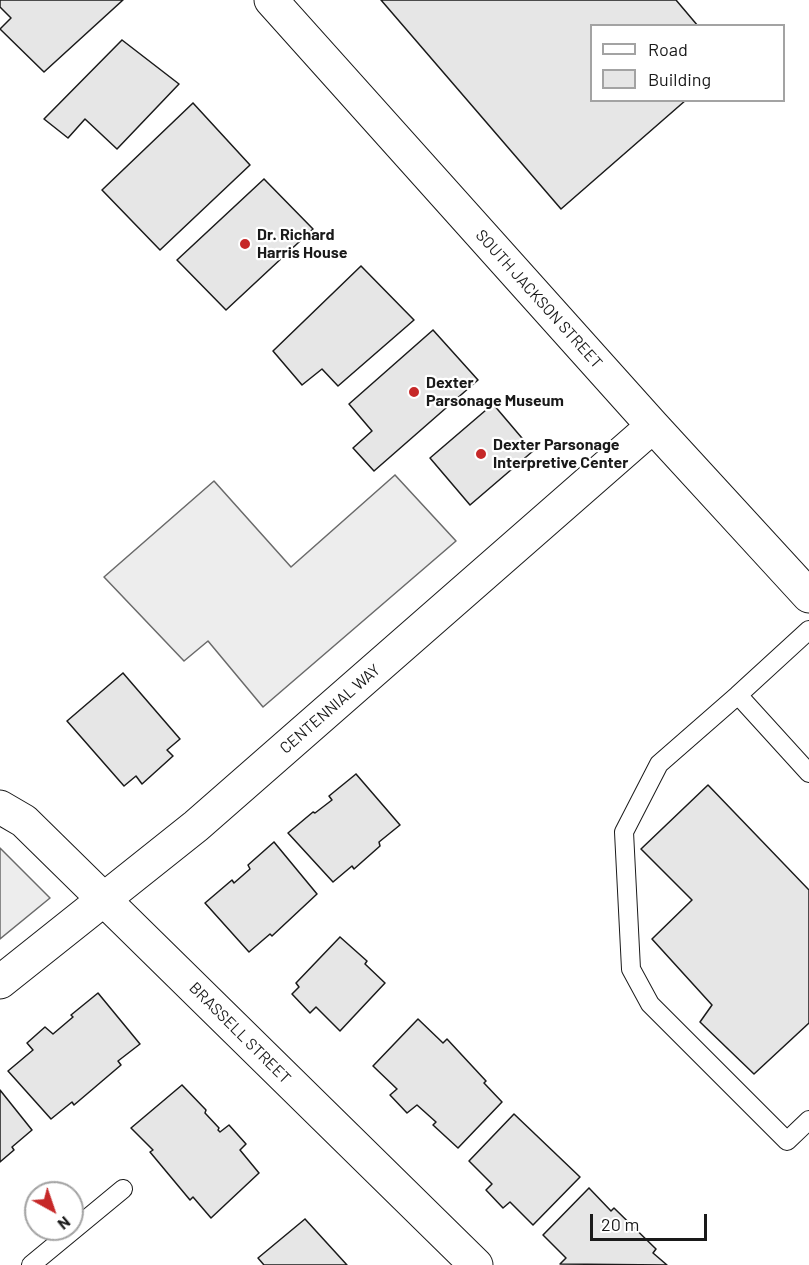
<!DOCTYPE html>
<html>
<head>
<meta charset="utf-8">
<style>
	body { margin:0 }
	#map { position:relative; width:809px; height:1265px; overflow:hidden; background:#fff; font-family:Barlow,sans-serif }
	canvas { display:block }
	.legend { position:absolute; left:590px; top:24px; width:195px; height:78px; box-sizing:border-box; background:#fff; border:2px solid #a3a3a3; margin:0; padding:8px 10px; list-style:none; font-size:18px; color:#1a1a1a }
	.legend li { display:flex; align-items:center; gap:12px; height:30px }
	.legend b { width:30px; border:2px solid #a3a3a3 }
	.north { position:absolute; left:24px; top:1181px; width:60px; height:60px; box-sizing:border-box; background:#fff; border:2px solid #a3a3a3; border-radius:50%; rotate:140deg; font-size:16px; font-weight:700; line-height:24px; text-align:center; color:#1a1a1a }
	.north::after { content:''; display:block; margin:auto; width:21px; height:27px; background:#c62828; clip-path:polygon(50% 0,100% 100%,50% 72%,0 100%) }
	.scale { position:absolute; left:590px; top:1214px; width:117px; height:27px; box-sizing:border-box; border:3px solid #1a1a1a; border-top:0; padding-left:8px; font-size:18px; line-height:21px; white-space:nowrap; color:#1a1a1a; -webkit-text-stroke:4px #fff; paint-order:stroke }
</style>
</head>
<body>
<div id="map">
<canvas width="809" height="1265"></canvas>
<ul class="legend">
<li><b style="height:8px;background:#fff"></b>Road</li>
<li><b style="height:16px;background:#e6e6e6"></b>Building</li>
</ul>
<div class="north">N</div>
<div class="scale">20 m</div>
</div>
<script>
const c = document.querySelector('canvas').getContext('2d');
c.lineJoin = 'round';
function fill(path, color) {
  c.fillStyle = color;
  c.fill(path, 'evenodd');
}
function toPath(rows) {
  const path = new Path2D();
  for (const r of rows) {
    path.moveTo(r[0], r[1]);
    for (let i = 2; i < r.length; i += 2) path.lineTo(r[i], r[i + 1]);
  }
  return path;
}
function trace(path, color, width, dash) {
  c.strokeStyle = color;
  c.lineWidth = width;
  c.lineCap = dash ? 'butt' : 'round';
  c.setLineDash(dash || []);
  c.stroke(path);
}
function label(font, color, halo, rows, align = 'center') {
  c.font = font + ' Barlow,sans-serif';
  c.lineWidth = 4.5;
  c.setLineDash([]);
  c.textBaseline = 'middle';
  c.strokeStyle = halo;
  c.fillStyle = color;
  for (const [text, x, y, turn = 0] of rows) {
    c.save();
    c.translate(x, y);
    c.rotate((+turn || 0) * Math.PI / 180);
    c.textAlign = isNaN(turn) ? turn : align;
    if (halo) c.strokeText(text, 0, 0);
    c.fillText(text, 0, 0);
    c.restore();
  }
}
const built = toPath([
	[395,475,456,541,263,707,208,641,184,661,104,577,214,481,291,567,395,475],
	[0,848,50,898,0,939,0,848]
]);
fill(built, '#ededed');
trace(built, '#6a6a6a', 1.5);
const building = toPath([
	[0,0,123,0,44,72,0,29,11,18,0,7,0,0],
	[381,0,676,0,698,26,592,26,592,100,686,100,561,209,381,0],
	[122,40,179,84,117,149,85,119,68,138,44,119,122,40],
	[193,103,250,165,160,250,102,190,193,103],
	[264,179,313,229,226,310,177,260,264,179],
	[361,266,414,320,338,386,322,369,302,385,273,351,361,266],
	[433,330,478,380,374,471,353,448,372,431,349,404,433,330],
	[493,404,533,451,470,505,430,458,493,404],
	[123,673,180,739,167,750,173,756,142,784,136,776,124,786,67,721,123,673],
	[356,774,400,825,379,842,380,846,354,869,352,866,333,882,288,833,313,812,315,813,332,800,329,796,356,774],
	[708,785,809,890,809,1023,754,1074,700,1022,712,1005,652,939,692,900,641,849,708,785],
	[274,842,317,894,272,936,270,934,249,952,205,903,232,880,234,883,250,869,248,865,274,842],
	[340,937,367,961,365,964,385,983,340,1031,316,1007,310,1013,292,994,299,987,296,983,340,937],
	[98,993,140,1044,118,1061,121,1065,74,1105,72,1102,51,1119,8,1071,33,1050,27,1043,45,1027,53,1034,73,1017,71,1015,98,993],
	[418,1019,443,1043,447,1039,486,1081,484,1083,502,1102,458,1148,433,1125,436,1122,417,1105,407,1113,390,1095,397,1089,373,1066,418,1019],
	[182,1085,206,1110,205,1113,219,1128,218,1130,220,1132,229,1125,246,1144,240,1150,259,1173,211,1218,193,1197,190,1200,150,1152,153,1150,131,1128,182,1085],
	[0,1090,32,1130,12,1147,14,1150,0,1162,0,1090],
	[514,1114,580,1177,533,1225,510,1202,503,1208,486,1190,492,1184,469,1161,514,1114],
	[589,1188,611,1211,614,1208,656,1249,653,1253,667,1265,560,1264,566,1258,543,1235,589,1188],
	[305,1219,347,1265,264,1265,258,1258,305,1219]
]);
fill(building, '#e6e6e6');
trace(building, '#1a1a1a', 1.5);
const lane = toPath([
	[738,695,809,630],
	[809,773,738,695,659,764,624,832,631,969,650,1004,787,1141,809,1120],
	[31,1265,123,1189]
]);
const street = toPath([
	[271,0,653,426,809,596],
	[0,807,24,821,476,1265],
	[0,982,196,826,653,426]
]);
trace(lane, '#1a1a1a', 20);
trace(street, '#1a1a1a', 35);
trace(lane, '#fff', 18);
trace(street, '#fff', 33);
for (const [x, y, r, color] of [
	[245,244,6,"#c62828"],
	[414,392,6,"#c62828"],
	[481,454,6,"#c62828"]
]) {
  const dot = new Path2D();
  dot.arc(x, y, r, 0, 2 * Math.PI);
  c.fillStyle = color;
  c.fill(dot);
  trace(dot, '#fff', 2);
}
label('bold 16px', '#1a1a1a', '#fff', [
	["Dr. Richard",257,235],
	["Harris House",257,253],
	["Dexter",426,383],
	["Parsonage Museum",426,401],
	["Dexter Parsonage",493,445],
	["Interpretive Center",493,463]
], 'left');
label('16px', '#1a1a1a', '#fff', [
	["SOUTH JACKSON STREET",539,299,48],
	["CENTENNIAL WAY",330,709,-41],
	["BRASSELL STREET",240,1033,45]
]);
</script>
</body>
</html>
